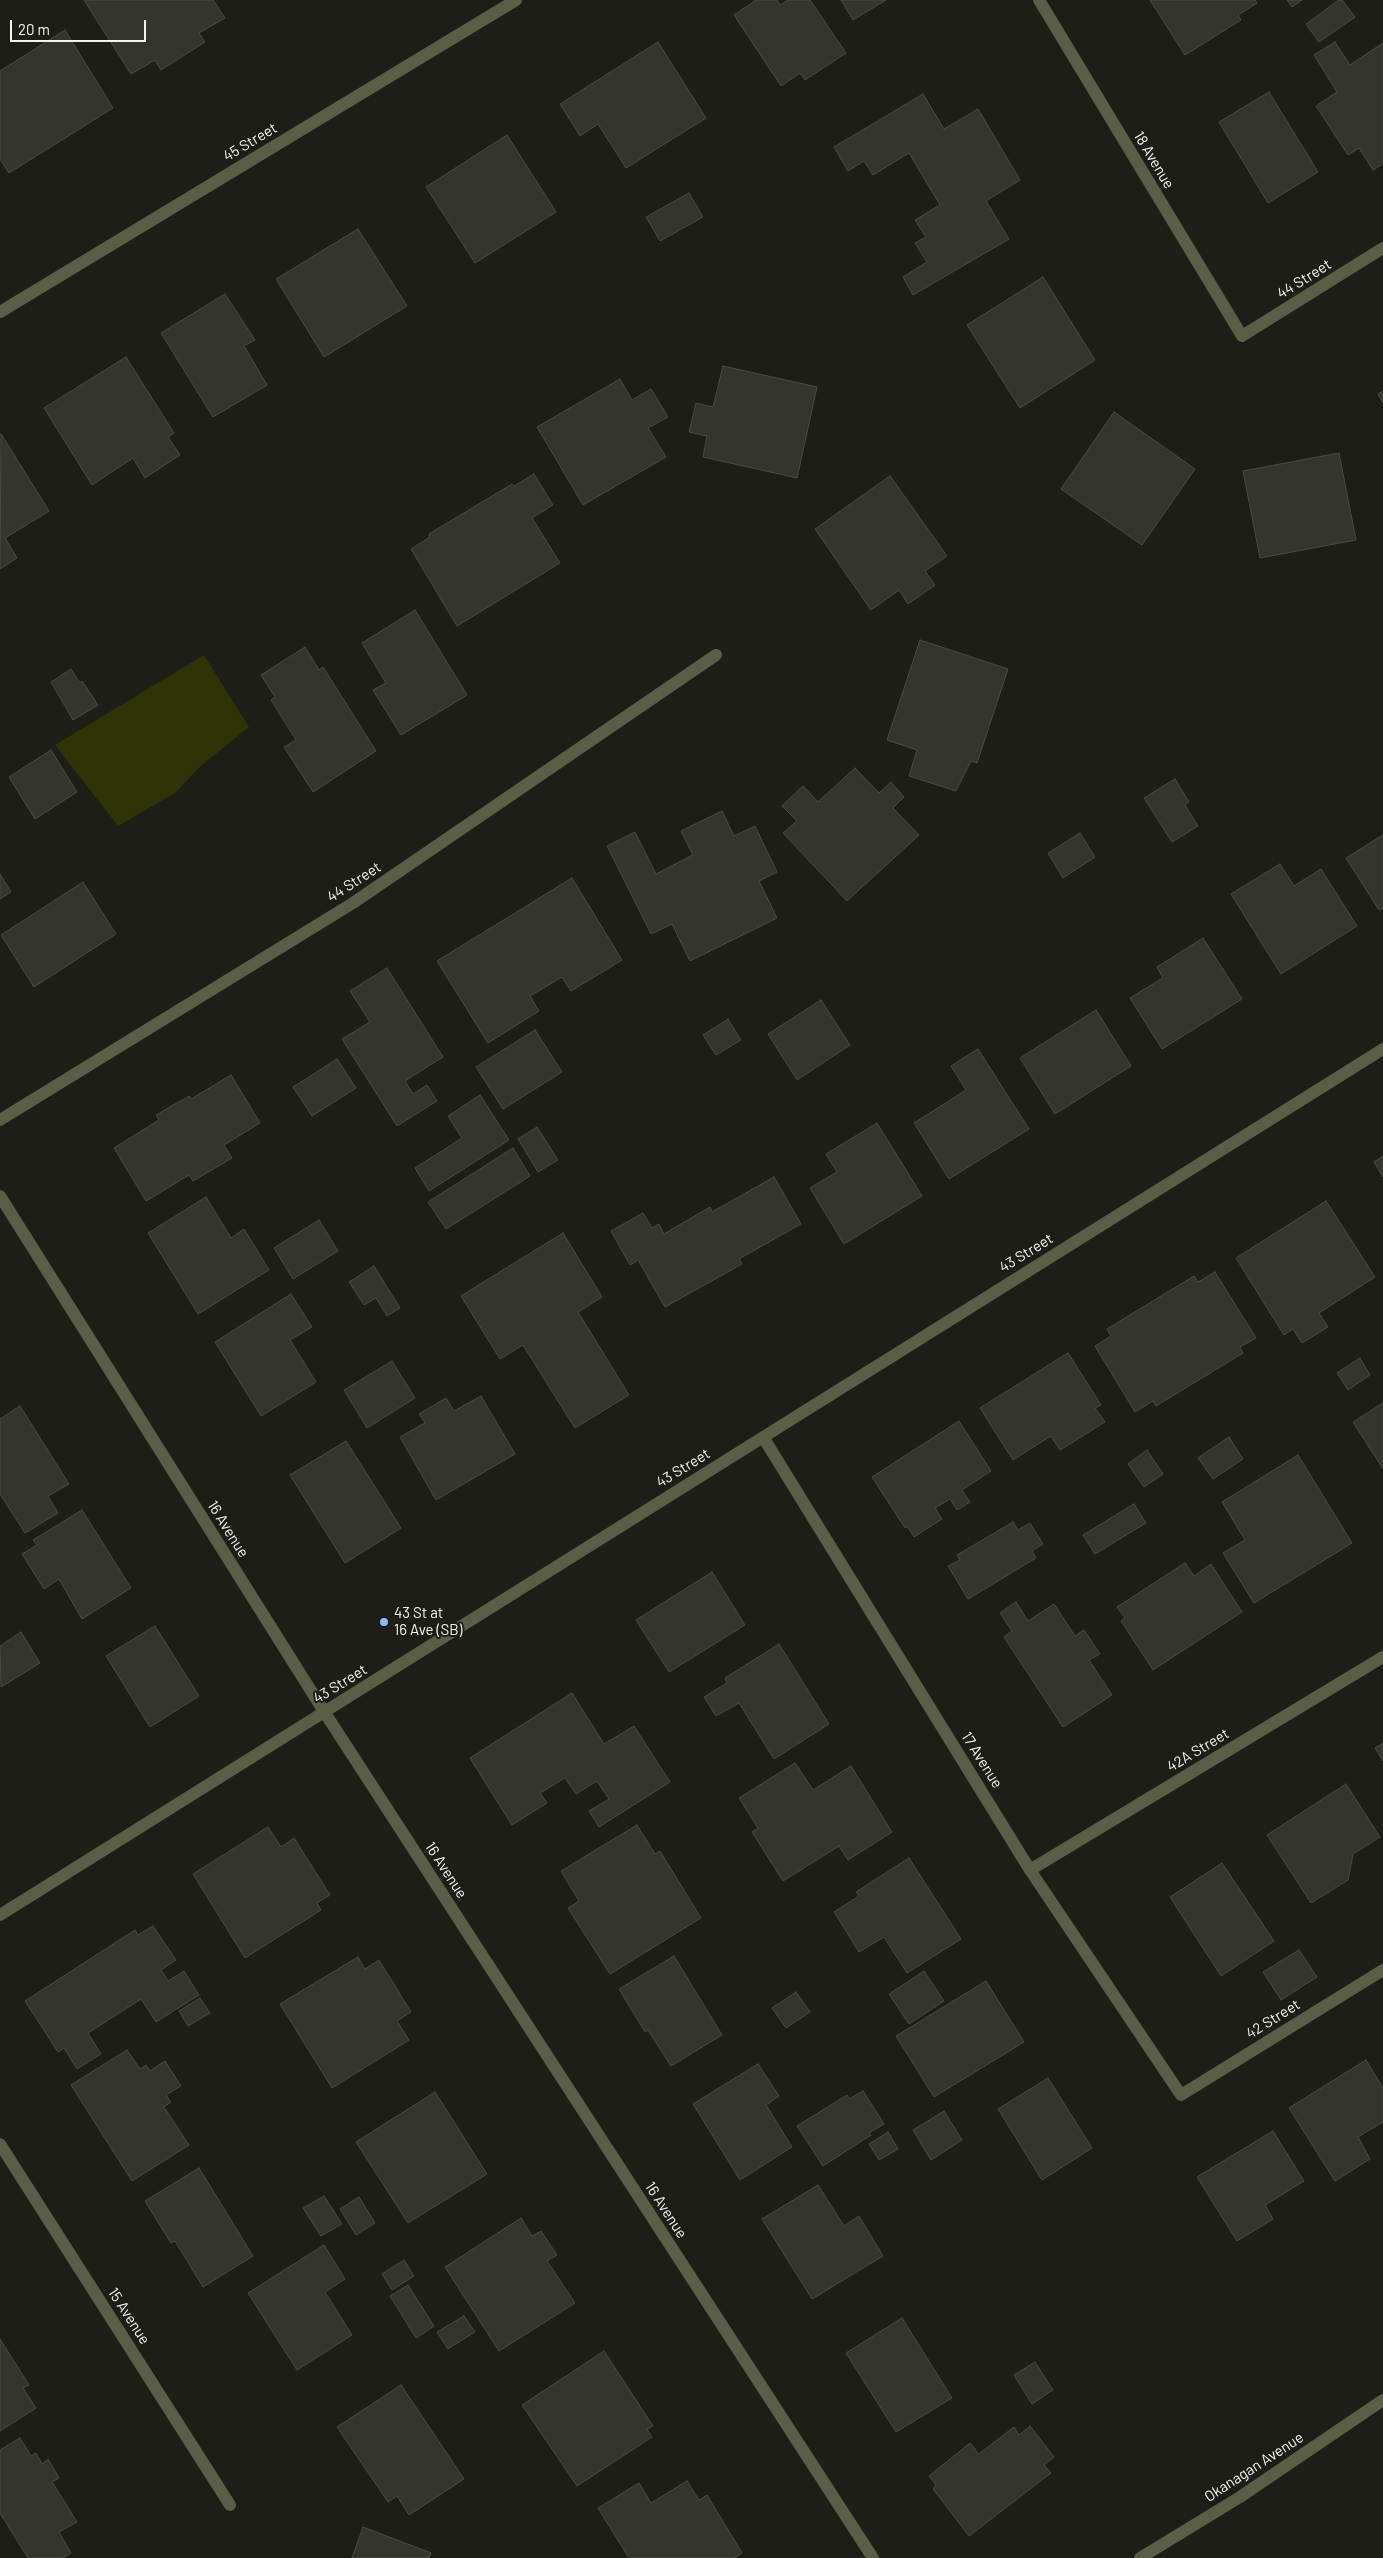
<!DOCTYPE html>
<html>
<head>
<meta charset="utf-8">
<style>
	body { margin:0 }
	#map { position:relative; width:1383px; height:2558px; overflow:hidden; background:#1e1e19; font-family:Barlow,sans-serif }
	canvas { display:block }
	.scale { position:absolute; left:10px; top:20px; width:136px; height:22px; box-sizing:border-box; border:2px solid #f3f4f0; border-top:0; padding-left:6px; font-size:15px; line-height:18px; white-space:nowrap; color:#f3f4f0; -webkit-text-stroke:4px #1e1e19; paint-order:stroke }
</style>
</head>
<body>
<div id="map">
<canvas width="1383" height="2558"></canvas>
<div class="scale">20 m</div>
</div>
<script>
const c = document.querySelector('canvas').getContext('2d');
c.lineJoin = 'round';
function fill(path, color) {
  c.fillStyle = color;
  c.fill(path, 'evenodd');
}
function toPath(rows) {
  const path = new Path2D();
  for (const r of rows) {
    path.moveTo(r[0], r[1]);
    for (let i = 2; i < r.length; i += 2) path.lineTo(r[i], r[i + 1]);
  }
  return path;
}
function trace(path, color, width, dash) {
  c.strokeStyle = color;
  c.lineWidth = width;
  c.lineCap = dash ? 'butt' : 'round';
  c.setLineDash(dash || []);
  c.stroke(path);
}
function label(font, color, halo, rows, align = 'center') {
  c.font = font + ' Barlow,sans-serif';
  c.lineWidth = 4;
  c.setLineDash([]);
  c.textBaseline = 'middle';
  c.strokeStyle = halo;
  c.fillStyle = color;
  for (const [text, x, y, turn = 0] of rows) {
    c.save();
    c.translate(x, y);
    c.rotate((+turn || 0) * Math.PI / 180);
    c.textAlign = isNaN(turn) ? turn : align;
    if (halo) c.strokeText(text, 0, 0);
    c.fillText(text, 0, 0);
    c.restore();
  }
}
fill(toPath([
	[204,655,249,727,202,765,175,793,118,826,55,745]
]), '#303305');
const building = toPath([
	[84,0,213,0,225,18,199,33,205,42,161,70,155,60,131,74,84,0],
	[756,0,777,0,780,5,788,0,810,0,846,53,805,80,800,73,781,86,734,15,756,0],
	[841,0,886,0,853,20,841,0],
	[1150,0,1255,0,1257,3,1238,15,1241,20,1185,55,1150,0],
	[1287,0,1302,0,1292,7,1287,0],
	[1339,0,1342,0,1355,17,1319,42,1306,24,1339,0],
	[65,30,113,108,9,173,0,159,0,71,65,30],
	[658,42,706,118,626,168,598,124,580,136,560,104,658,42],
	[1335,42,1350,65,1383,43,1383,164,1373,170,1359,148,1348,155,1316,106,1337,92,1314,55,1335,42],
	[1269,92,1318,172,1268,203,1219,122,1269,92],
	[923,94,944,129,978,109,1020,180,986,201,1009,239,913,295,903,277,927,262,915,243,926,237,915,220,940,205,909,153,873,175,864,161,848,171,834,147,923,94],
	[507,135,556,212,475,263,426,187,507,135],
	[689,193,703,217,660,241,646,217,689,193],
	[358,229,407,306,324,357,276,279,358,229],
	[1043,277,1095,360,1020,408,967,325,1043,277],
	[225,294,255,340,244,346,267,385,213,417,161,333,225,294],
	[126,357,174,433,168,437,180,455,145,478,133,458,92,485,44,408,126,357],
	[723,366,817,387,797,478,703,457,707,436,689,432,696,403,713,407,723,366],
	[620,379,632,400,651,389,668,417,648,428,666,457,583,505,537,427,620,379],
	[1383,391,1383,403,1378,394,1383,391],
	[1114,412,1195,469,1142,545,1061,489,1114,412],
	[1,434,49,511,5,538,17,558,0,569,1,434],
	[1339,453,1356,540,1260,558,1243,471,1339,453],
	[534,474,553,505,532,518,560,563,457,626,411,549,430,537,429,534,512,484,514,486,534,474],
	[890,476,947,556,925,571,935,585,908,604,899,590,871,610,815,529,890,476],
	[415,610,467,695,401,735,373,690,386,683,362,643,415,610],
	[920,640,1008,669,977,763,971,761,956,791,909,776,917,750,887,740,920,640],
	[305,647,319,670,323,667,376,751,313,792,284,747,296,740,271,700,275,697,261,675,305,647],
	[71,669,80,683,82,681,98,705,73,720,51,682,71,669],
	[51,750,77,792,35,819,9,777,51,750],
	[855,768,879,793,891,782,904,797,893,808,919,835,847,901,783,833,797,821,782,806,803,786,818,802,855,768],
	[1175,779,1189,802,1185,805,1198,826,1172,842,1144,798,1175,779],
	[722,811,734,836,755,826,777,872,759,881,777,918,690,961,672,924,651,934,607,846,635,832,656,874,693,855,681,831,722,811],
	[1080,833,1095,857,1063,878,1048,853,1080,833],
	[1383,835,1383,908,1379,910,1346,858,1383,835],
	[1280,864,1294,886,1321,869,1357,926,1281,974,1231,894,1280,864],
	[0,874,11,892,0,899,0,874],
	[572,878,622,960,571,991,562,977,530,996,539,1011,488,1043,437,961,572,878],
	[83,882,116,934,34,987,1,935,83,882],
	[1203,938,1242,999,1162,1049,1130,998,1163,978,1157,967,1203,938],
	[387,968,443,1057,405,1081,413,1094,427,1085,437,1101,397,1126,342,1039,370,1022,350,991,387,968],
	[821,1000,850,1045,797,1080,768,1034,821,1000],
	[1096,1010,1131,1066,1055,1114,1020,1058,1096,1010],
	[728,1019,741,1040,716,1055,703,1035,728,1019],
	[535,1030,562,1072,503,1109,476,1067,535,1030],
	[978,1049,1029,1129,949,1179,914,1123,966,1090,951,1066,978,1049],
	[337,1059,356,1088,312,1116,293,1087,337,1059],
	[231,1075,260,1123,224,1145,232,1158,193,1181,189,1175,146,1201,114,1148,159,1120,156,1115,189,1096,191,1099,231,1075],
	[480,1095,509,1140,429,1191,415,1168,462,1138,448,1116,480,1095],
	[877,1123,922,1196,844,1244,810,1188,837,1172,826,1154,877,1123],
	[537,1127,558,1160,538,1172,518,1139,537,1127],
	[513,1148,530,1176,446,1229,428,1202,513,1148],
	[1383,1156,1383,1177,1374,1162,1383,1156],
	[774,1177,801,1224,739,1259,742,1264,665,1307,638,1260,630,1265,611,1231,643,1213,652,1228,659,1224,664,1234,710,1207,712,1212,774,1177],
	[206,1197,231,1238,244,1229,269,1270,198,1314,148,1233,206,1197],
	[1326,1201,1375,1277,1319,1313,1328,1327,1302,1343,1293,1329,1284,1335,1236,1258,1326,1201],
	[319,1220,338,1251,293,1279,274,1248,319,1220],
	[563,1233,602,1297,578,1312,629,1395,575,1428,523,1345,500,1359,461,1296,563,1233],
	[374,1266,400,1308,387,1316,376,1298,364,1305,349,1282,374,1266],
	[1215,1272,1256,1338,1240,1347,1243,1353,1156,1406,1153,1401,1135,1412,1095,1346,1111,1336,1107,1329,1194,1276,1198,1282,1215,1272],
	[291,1294,312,1327,290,1340,316,1382,261,1416,215,1342,291,1294],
	[1068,1353,1101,1405,1095,1408,1105,1422,1060,1450,1051,1436,1013,1460,980,1408,1068,1353],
	[1360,1358,1370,1375,1348,1390,1337,1373,1360,1358],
	[392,1361,415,1398,367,1428,344,1390,392,1361],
	[481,1396,515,1454,436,1500,400,1437,425,1423,419,1414,446,1398,454,1411,481,1396],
	[1383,1403,1383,1469,1353,1422,1383,1403],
	[20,1406,69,1484,48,1496,58,1513,25,1533,0,1494,0,1419,20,1406],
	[959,1421,991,1471,962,1490,970,1502,957,1510,950,1499,935,1508,942,1519,914,1537,907,1526,905,1528,872,1477,959,1421],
	[1229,1437,1243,1459,1213,1479,1198,1458,1229,1437],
	[346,1441,401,1528,345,1563,290,1475,346,1441],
	[1147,1450,1163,1474,1144,1487,1128,1464,1147,1450],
	[1298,1455,1352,1543,1254,1603,1223,1553,1245,1540,1222,1502,1298,1455],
	[1134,1504,1146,1523,1095,1554,1083,1535,1134,1504],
	[82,1510,131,1588,82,1619,59,1579,44,1589,22,1554,37,1545,33,1540,82,1510],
	[1013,1522,1018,1530,1030,1523,1043,1544,1032,1551,1036,1558,968,1599,948,1566,960,1560,957,1555,1013,1522],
	[1185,1563,1194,1576,1211,1564,1242,1612,1153,1670,1121,1621,1125,1618,1117,1607,1185,1563],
	[712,1572,745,1625,669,1672,636,1620,712,1572],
	[1016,1602,1028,1621,1054,1604,1075,1636,1084,1630,1100,1654,1089,1660,1112,1695,1063,1727,1004,1637,1012,1631,1000,1613,1016,1602],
	[155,1626,199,1696,150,1727,106,1656,155,1626],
	[21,1632,40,1663,1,1687,0,1646,21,1632],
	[779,1644,829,1724,774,1759,739,1703,716,1716,704,1697,727,1683,725,1678,779,1644],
	[572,1693,604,1744,634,1726,670,1782,599,1827,589,1811,609,1799,597,1781,576,1794,565,1778,540,1793,547,1803,512,1825,470,1758,572,1693],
	[1383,1743,1383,1761,1375,1748,1383,1743],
	[795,1763,813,1790,851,1766,892,1832,848,1860,839,1846,783,1881,752,1832,758,1828,739,1798,795,1763],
	[1346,1784,1380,1837,1353,1854,1348,1880,1311,1903,1267,1835,1346,1784],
	[637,1825,655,1854,660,1851,701,1918,610,1974,568,1908,579,1901,561,1871,637,1825],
	[268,1827,281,1847,294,1838,330,1895,317,1903,321,1910,245,1958,193,1874,268,1827],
	[909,1858,961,1939,907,1973,884,1937,859,1952,834,1912,859,1896,856,1892,909,1858],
	[1222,1863,1274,1941,1221,1976,1170,1897,1222,1863],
	[153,1926,176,1960,161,1970,168,1981,184,1971,199,1995,156,2022,141,1999,88,2033,101,2054,77,2069,64,2048,58,2052,25,2001,135,1930,138,1935,153,1926],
	[1299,1950,1317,1977,1281,2000,1263,1972,1299,1950],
	[674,1956,722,2035,671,2066,648,2030,645,2032,619,1989,674,1956],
	[358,1957,365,1969,379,1960,411,2012,397,2021,409,2040,332,2088,280,2004,358,1957],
	[924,1971,944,2001,909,2024,889,1994,924,1971],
	[986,1981,1024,2042,934,2097,896,2036,986,1981],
	[796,1992,810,2012,786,2028,772,2008,796,1992],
	[200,1998,210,2013,188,2026,179,2011,200,1998],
	[127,2050,140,2069,146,2065,150,2071,165,2061,181,2086,166,2095,171,2102,164,2107,189,2145,132,2181,71,2085,127,2050],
	[1366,2060,1383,2088,1383,2122,1358,2137,1370,2159,1335,2181,1289,2108,1366,2060],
	[758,2064,779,2096,766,2105,792,2147,740,2180,693,2104,758,2064],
	[1048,2078,1092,2148,1042,2180,998,2109,1048,2078],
	[863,2091,884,2124,869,2133,871,2135,823,2166,797,2126,847,2095,849,2099,863,2091],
	[435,2092,487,2174,408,2223,356,2142,435,2092],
	[944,2111,962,2140,931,2160,913,2130,944,2111],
	[1273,2131,1304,2181,1265,2205,1273,2219,1237,2241,1197,2177,1273,2131],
	[888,2132,898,2149,879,2160,869,2144,888,2132],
	[199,2168,253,2256,203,2287,175,2241,171,2243,145,2201,199,2168],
	[818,2185,844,2226,859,2216,883,2256,812,2299,762,2219,818,2185],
	[324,2196,342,2224,321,2236,303,2208,324,2196],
	[359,2197,375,2223,356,2235,340,2209,359,2197],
	[521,2218,532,2236,541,2231,557,2255,547,2261,575,2303,499,2351,445,2267,521,2218],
	[324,2245,345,2279,325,2292,352,2335,297,2370,248,2293,324,2245],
	[404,2260,414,2276,392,2290,382,2274,404,2260],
	[408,2285,434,2326,416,2338,390,2296,408,2285],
	[464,2316,475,2332,448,2349,437,2332,464,2316],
	[902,2318,952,2398,896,2432,846,2353,902,2318],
	[0,2339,29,2385,23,2388,36,2408,0,2431,0,2339],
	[604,2351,653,2426,647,2429,652,2437,577,2486,522,2405,604,2351],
	[1035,2362,1053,2390,1032,2404,1014,2375,1035,2362],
	[401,2385,464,2479,409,2515,397,2496,388,2502,337,2427,401,2385],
	[1030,2426,1054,2457,1044,2465,1051,2473,969,2536,933,2489,936,2485,929,2476,970,2443,979,2454,1014,2427,1019,2435,1030,2426],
	[20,2438,31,2456,36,2453,42,2464,48,2459,59,2478,52,2482,77,2522,59,2532,71,2553,63,2558,28,2558,0,2513,0,2450,20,2438],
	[687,2481,699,2500,707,2495,742,2553,735,2558,629,2558,598,2508,639,2483,651,2503,687,2481],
	[363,2527,431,2553,429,2558,352,2558,363,2527]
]);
fill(building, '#34352f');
trace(building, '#4c4c46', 1);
trace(toPath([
	[1039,0,1242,336,1383,248],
	[0,312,516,0],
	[0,1120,353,903,716,655],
	[0,1196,325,1713,873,2558],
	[763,1437,1030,1870,1181,2095,1383,1970],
	[1030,1870,1383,1657],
	[0,1915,1383,1049],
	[0,2144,230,2505]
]), '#5b5e46', 12);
trace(toPath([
	[1140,2558,1240,2497,1383,2400]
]), '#5b5e46', 12);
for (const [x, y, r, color] of [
	[384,1622,5,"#93b7fd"]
]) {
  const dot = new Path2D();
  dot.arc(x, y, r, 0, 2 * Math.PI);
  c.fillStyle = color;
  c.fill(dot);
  trace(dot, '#1e1e19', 2);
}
label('15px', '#f3f4f0', '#1e1e19', [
	["45 Street",250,142,-31],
	["18 Avenue",1154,160,59],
	["44 Street",1304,279,-32],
	["44 Street",354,882,-33],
	["43 Street",1026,1253,-32],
	["43 Street",683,1468,-32],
	["16 Avenue",228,1529,58],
	["43 Street",340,1684,-32],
	["42A Street",1198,1750,-31],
	["17 Avenue",982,1760,58],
	["16 Avenue",446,1870,57],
	["42 Street",1273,2019,-32],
	["16 Avenue",666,2210,57],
	["15 Avenue",129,2316,57],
	["Okanagan Avenue",1254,2467,-33]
]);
label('15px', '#f3f4f0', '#1e1e19', [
	["43 St at",394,1613],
	["16 Ave (SB)",394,1630]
], 'left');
</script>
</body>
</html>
